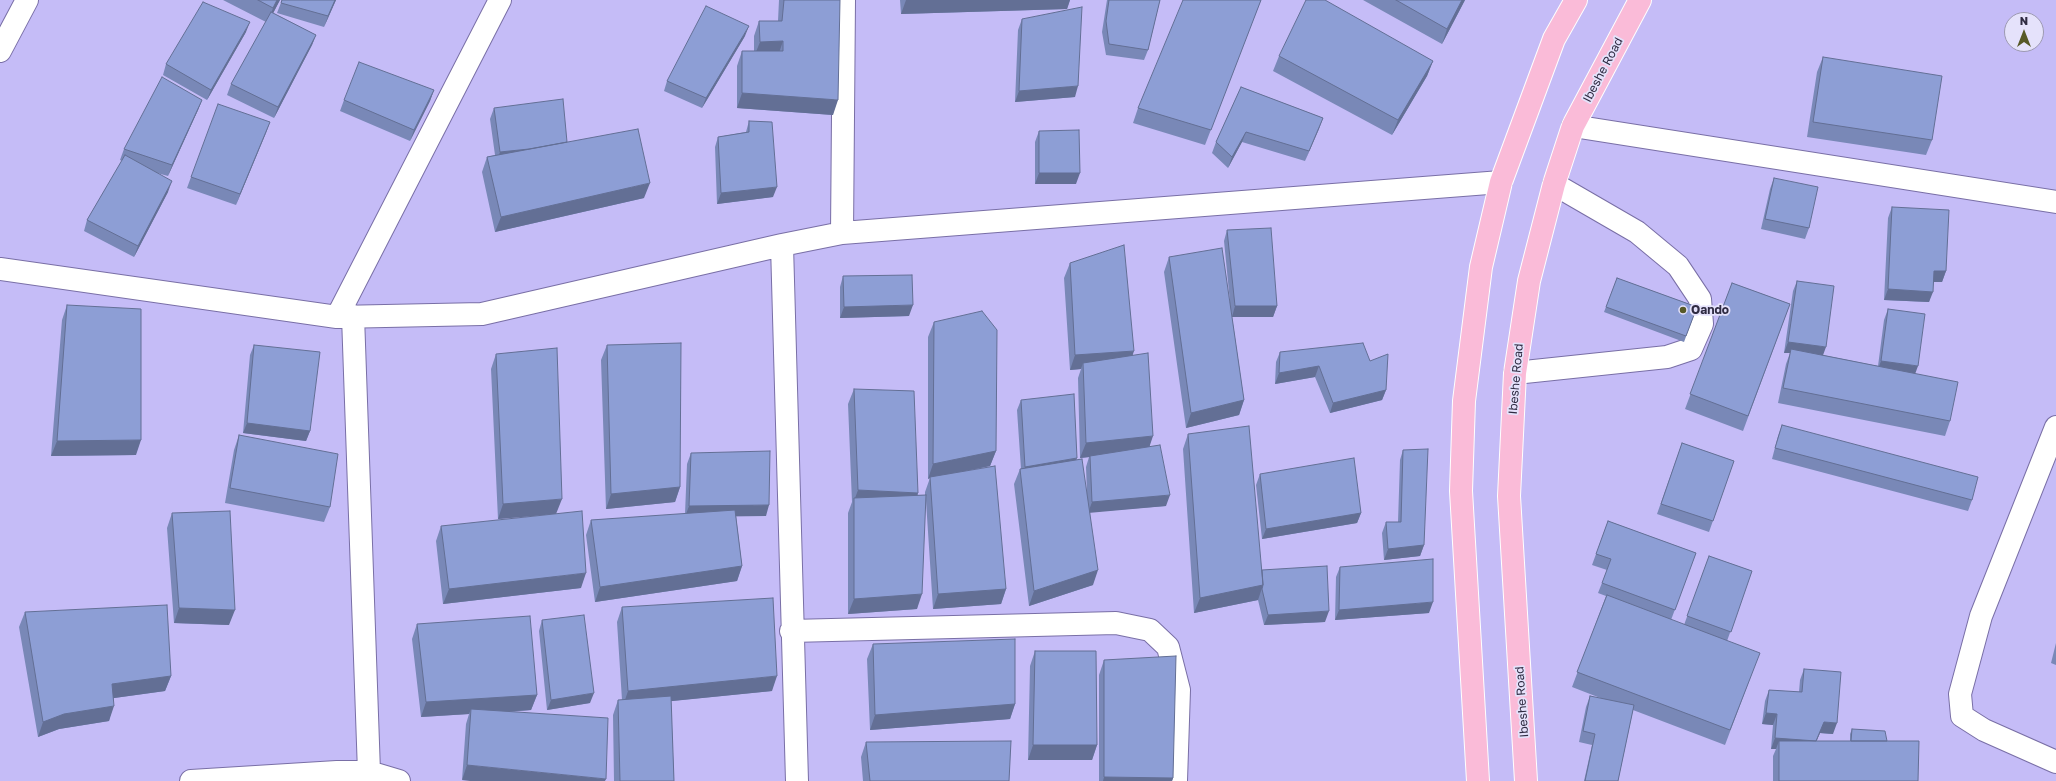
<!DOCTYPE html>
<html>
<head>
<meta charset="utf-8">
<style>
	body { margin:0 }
	#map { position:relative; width:2056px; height:781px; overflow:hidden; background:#c5bcf7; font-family:"Golos Text",sans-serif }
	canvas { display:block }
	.north { position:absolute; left:2004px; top:12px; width:40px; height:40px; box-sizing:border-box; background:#e5e2fb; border:1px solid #9c99b1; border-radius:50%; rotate:0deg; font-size:11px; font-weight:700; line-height:16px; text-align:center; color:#2f2b42 }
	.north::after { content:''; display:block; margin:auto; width:14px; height:18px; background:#575927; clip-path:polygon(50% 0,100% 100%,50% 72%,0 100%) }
</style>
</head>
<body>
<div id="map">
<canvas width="2056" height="781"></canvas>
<div class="north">N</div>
</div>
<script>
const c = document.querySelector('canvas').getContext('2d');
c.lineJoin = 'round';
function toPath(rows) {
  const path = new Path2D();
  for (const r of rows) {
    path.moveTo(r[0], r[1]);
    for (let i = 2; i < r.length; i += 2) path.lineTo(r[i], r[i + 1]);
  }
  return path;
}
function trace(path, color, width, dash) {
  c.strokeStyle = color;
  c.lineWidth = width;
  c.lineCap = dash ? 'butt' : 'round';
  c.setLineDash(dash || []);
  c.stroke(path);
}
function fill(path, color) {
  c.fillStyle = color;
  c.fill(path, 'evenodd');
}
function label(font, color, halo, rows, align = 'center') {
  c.font = font + ' "Golos Text",sans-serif';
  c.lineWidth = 3.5;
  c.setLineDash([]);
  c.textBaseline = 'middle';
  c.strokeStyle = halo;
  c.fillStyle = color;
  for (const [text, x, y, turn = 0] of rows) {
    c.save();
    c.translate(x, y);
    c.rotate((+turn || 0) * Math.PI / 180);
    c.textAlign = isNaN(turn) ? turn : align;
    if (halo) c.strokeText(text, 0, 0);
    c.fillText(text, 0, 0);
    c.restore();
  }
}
const minor = toPath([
	[0,51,27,0],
	[1573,126,2056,202],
	[842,233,844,0],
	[782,245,797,781],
	[0,269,337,317,482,314,782,245,842,233,1501,182],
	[353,316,369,772],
	[337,317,500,0],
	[1515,373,1667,357,1691,349,1702,324,1700,299,1678,266,1637,232,1554,184],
	[2056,427,1981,616,1960,694,1962,716,1984,730,2056,762],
	[791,631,1116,623,1150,630,1168,647,1179,690,1176,781],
	[191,781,337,772,369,772,399,781]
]);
const major = toPath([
	[1478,781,1461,491,1464,401,1481,267,1501,182,1554,39,1576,0],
	[1526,781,1509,496,1515,373,1529,281,1554,184,1573,126,1640,0]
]);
trace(minor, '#796fa6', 24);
trace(major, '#fff', 24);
trace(minor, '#fff', 22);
trace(major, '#fabbd8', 22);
fill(toPath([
	[223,0,280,0,273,13,316,35,312,45,274,118,227,95,231,84,266,22],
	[282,0,336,0,324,27,277,13],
	[779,0,840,0,833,115,737,108,737,66,742,51,754,51,754,36,759,21,778,21],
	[900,0,1070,0,1067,9,901,14],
	[1107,0,1160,0,1148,50,1144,60,1106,55,1102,32],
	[1261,0,1205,145,1133,123,1138,108],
	[1363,0,1465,0,1442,44],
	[1022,19,1075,97,1015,102,1018,30],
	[246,32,207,100,163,75,166,64],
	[745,36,702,108,664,91,667,81],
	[1279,56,1433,61,1427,76,1392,135,1273,71],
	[1823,57,1932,140,1926,155,1807,137,1817,72],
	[1241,87,1323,118,1305,161,1242,142,1228,168,1212,153,1216,142],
	[434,90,430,101,410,141,340,111,344,100],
	[202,100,198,110,168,176,157,173,168,192,134,257,84,231,87,220,122,161,120,160,124,149],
	[494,108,567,142,644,198,495,232,482,172,487,157,495,155,490,119],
	[749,121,773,197,717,204,715,147,718,137,746,132],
	[270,122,236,205,187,188,191,177],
	[1039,131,1076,184,1035,184,1035,142],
	[1774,178,1809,228,1805,239,1761,229,1770,189],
	[1892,207,1946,271,1942,282,1934,282,1929,302,1884,300,1888,218],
	[1227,230,1277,306,1273,317,1232,317,1244,400,1239,415,1186,428,1164,272,1169,257,1230,302,1224,241],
	[1070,263,1133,355,1150,447,1166,506,1090,512,1093,585,1029,606,1014,484,1020,469,1021,469,1017,410,1021,400,1077,460,1087,494,1086,467,1089,457,1080,458,1078,378,1081,369,1070,370,1064,278],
	[843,276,909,316,840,318,840,287],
	[1617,278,1697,307,1684,342,1604,312],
	[1797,281,1823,355,1878,366,1884,320,1888,309,1915,373,1950,421,1945,436,1778,403,1786,364,1790,353,1784,353,1793,291],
	[1732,283,1790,304,1743,431,1685,409],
	[67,305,136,455,51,456,62,320],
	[934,322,996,451,990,466,968,471,1006,589,1001,604,933,609,926,501,917,609,848,614,848,513,852,502,848,404,854,389,918,495,925,495,925,492,930,478,928,479,928,337],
	[254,345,310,431,306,441,243,433,250,355],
	[607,345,680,487,675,502,606,509,601,360],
	[1280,352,1386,390,1382,400,1330,413,1315,377,1275,384,1276,362],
	[496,354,556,514,498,519,491,369],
	[1782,425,1972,500,1968,511,1772,459,1778,436],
	[1188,434,1262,570,1325,622,1264,625,1258,600,1194,613,1183,449],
	[239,435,330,507,324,522,225,503,234,450],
	[1682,443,1734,461,1709,532,1657,514],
	[1403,450,1424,545,1420,556,1384,560,1382,533,1386,522,1398,522,1400,460],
	[691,453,766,516,736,516,742,566,737,581,595,602,586,535,591,520,685,514,687,464],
	[1260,474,1361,513,1357,523,1262,539,1256,485],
	[172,513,229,625,174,623,167,528],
	[1608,521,1696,553,1671,620,1684,625,1709,556,1752,571,1727,641,1754,668,1725,745,1633,710,1618,781,1584,781,1592,745,1579,742,1586,707,1590,696,1603,699,1572,687,1606,596,1598,593,1607,570,1592,565],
	[441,526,581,588,443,604,436,541],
	[1340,567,1429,613,1335,620,1336,577],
	[622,607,772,691,671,701,674,781,614,781,613,715,618,700,622,700,617,622],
	[25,612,171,676,165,691,114,698,109,721,59,729,38,737,19,627],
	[542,620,590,703,547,710,539,631],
	[417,624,537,695,531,710,510,712,462,780,466,724,469,714,421,717,412,639],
	[2056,643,2056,665,2051,663],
	[873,644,1015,704,1010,719,870,730,867,659],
	[1035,651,1097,745,1092,760,1028,760,1030,666],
	[1104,660,1173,778,1172,781,1099,781,1099,675],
	[1804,669,1833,734,1820,733,1816,741,1850,741,1850,734,1852,729,1887,741,1918,781,1773,781,1773,756,1776,749,1771,749,1773,725,1762,724,1765,701,1769,690,1799,692,1800,680],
	[866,742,1009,781,863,781,861,757]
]), '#7988b7');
fill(toPath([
	[277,0,280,0,268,23,273,8],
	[335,0,336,0,324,27,328,16],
	[906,0,1070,0,1067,9,901,14],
	[1462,0,1465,0,1442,44,1447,29],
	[250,22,246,32,207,100,211,90],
	[749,26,745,36,702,108,706,98],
	[316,35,312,45,274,118,278,107],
	[783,41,778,56,754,57,760,42],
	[1433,61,1427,76,1392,135,1398,120],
	[1078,86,1075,97,1015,102,1019,91],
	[434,90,430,101,410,141,414,130],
	[742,93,838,100,833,115,737,108],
	[202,100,198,110,168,176,172,165],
	[1323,118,1319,129,1305,161,1309,151],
	[270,122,266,133,236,205,240,194],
	[1246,132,1242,142,1228,168,1232,157],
	[567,145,496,162,500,152],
	[1039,173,1080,173,1076,184,1035,184],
	[172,181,168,192,134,257,138,246],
	[650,183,644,198,495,232,501,217],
	[777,187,773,197,717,204,721,193],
	[1934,271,1946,271,1942,282,1930,282],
	[1888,289,1933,292,1929,302,1884,300],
	[913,305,909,316,840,318,844,307],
	[1235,306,1277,306,1273,317,1232,317],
	[1788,342,1826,347,1822,358,1791,349,1790,353,1784,353],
	[1134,351,1129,366,1083,363,1081,369,1070,370,1075,355],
	[1881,361,1918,366,1914,377,1877,372],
	[1319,366,1315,377,1275,384,1279,373],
	[1386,390,1382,400,1330,413,1333,403],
	[1244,400,1239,415,1186,428,1191,413],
	[247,423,310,431,306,441,243,433],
	[1153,436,1148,451,1080,458,1086,443],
	[141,440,136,455,51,456,57,441],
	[996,451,990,466,930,478,930,477,930,478,928,479,933,464],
	[1077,458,1073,468,1021,478,1025,467],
	[680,487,675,502,606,509,611,494],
	[858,490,918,493,913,508,854,501],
	[1170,495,1166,506,1088,513,1092,502],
	[562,499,556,514,498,519,503,504],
	[769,505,766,516,685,517,689,506],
	[1361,513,1357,523,1262,539,1266,529],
	[1424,545,1420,556,1384,560,1388,549],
	[742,566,737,581,595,602,600,587],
	[1098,570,1093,585,1029,606,1034,591],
	[586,573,581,588,443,604,449,589],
	[1263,585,1258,600,1194,613,1200,598],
	[1006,589,1001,604,933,609,938,594],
	[922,594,917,609,848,614,854,599],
	[1433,602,1429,613,1335,620,1339,610],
	[179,608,235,610,229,625,174,623],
	[1329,611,1325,622,1264,625,1268,615],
	[171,676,165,691,107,699,112,684],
	[777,676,772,691,623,706,628,691],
	[594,693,590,703,547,710,551,700],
	[537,695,531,710,471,714,471,709,469,714,421,717,426,702],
	[1015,704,1010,719,870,730,875,715],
	[114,706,109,721,59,729,38,737,43,722,64,714],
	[1766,713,1777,714,1773,725,1762,724],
	[1824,722,1837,723,1833,734,1820,733,1812,752,1779,741,1776,749,1771,749,1775,738],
	[1033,745,1097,745,1092,760,1028,760],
	[467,765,606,779,605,781,470,781,462,780],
	[1104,777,1173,778,1172,781,1103,781]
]), '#636f95');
const building = toPath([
	[258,0,277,0,273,8,258,0],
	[282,0,335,0,328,16,281,3,282,0],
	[784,0,840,0,838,100,742,93,742,51,783,51,783,41,760,42,759,21,782,21,784,0],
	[1109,0,1160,0,1148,50,1109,44,1106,21,1109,0],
	[1183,0,1261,0,1211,130,1138,108,1183,0],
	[1306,0,1325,0,1433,61,1398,120,1279,56,1306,0],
	[1396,0,1462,0,1447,29,1396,0],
	[203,2,250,22,211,90,166,64,203,2],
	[706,6,749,26,706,98,667,81,706,6],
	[1082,7,1078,86,1019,91,1022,19,1082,7],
	[271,12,316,35,278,107,231,84,271,12],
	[1823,57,1942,76,1932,140,1813,122,1823,57],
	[359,62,434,90,414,130,344,100,359,62],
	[162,77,202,100,172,165,124,149,162,77],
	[1241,87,1323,118,1309,151,1246,132,1232,157,1216,142,1241,87],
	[563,99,567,142,529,149,500,152,494,108,563,99],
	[218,104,270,122,240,194,191,177,218,104],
	[749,121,772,122,777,187,721,193,718,137,749,132,749,121],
	[638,129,650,183,501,217,487,157,638,129],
	[1079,130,1080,173,1039,173,1039,131,1079,130],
	[125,155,172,181,138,246,87,220,125,155],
	[1774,178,1818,187,1809,228,1765,219,1774,178],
	[1892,207,1949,210,1946,271,1934,271,1933,292,1888,289,1892,207],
	[1271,228,1277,306,1235,306,1227,230,1271,228],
	[1124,245,1134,351,1075,355,1070,263,1124,245],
	[1222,248,1244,400,1191,413,1169,257,1222,248],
	[912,275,913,305,844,307,843,276,912,275],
	[1617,278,1697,307,1686,336,1606,307,1617,278],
	[1797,281,1834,286,1826,347,1788,342,1797,281],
	[1732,283,1790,304,1748,416,1690,394,1732,283],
	[67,305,141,309,141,440,57,441,67,305],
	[1888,309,1925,314,1918,366,1881,361,1888,309],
	[982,311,997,330,996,451,933,464,934,322,982,311],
	[681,343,680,487,611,494,607,345,681,343],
	[1363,343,1370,361,1388,354,1386,390,1333,403,1319,366,1279,373,1280,352,1363,343],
	[254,345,320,352,310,431,247,423,254,345],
	[557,348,562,499,503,504,496,354,557,348],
	[1791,349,1958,382,1950,421,1783,388,1791,349],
	[1148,353,1153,436,1086,443,1083,363,1148,353],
	[854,389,914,391,918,493,858,490,854,389],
	[1074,394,1077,458,1025,467,1021,400,1074,394],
	[1782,425,1978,477,1972,500,1775,448,1782,425],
	[1249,426,1263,585,1200,598,1188,434,1249,426],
	[239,435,338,454,330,507,230,488,239,435],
	[1682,443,1734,461,1713,521,1661,504,1682,443],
	[1160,445,1170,495,1092,502,1090,456,1160,445],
	[1428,449,1424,545,1388,549,1386,522,1401,522,1403,450,1428,449],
	[770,451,769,505,689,506,691,453,770,451],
	[1354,458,1361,513,1266,529,1260,474,1354,458],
	[1082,459,1098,570,1034,591,1020,469,1082,459],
	[995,466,1006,589,938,594,930,477,995,466],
	[926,495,922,594,854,599,854,498,926,495],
	[735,510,742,566,600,587,591,520,735,510],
	[230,511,235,610,179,608,172,513,230,511],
	[582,511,586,573,449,589,441,526,582,511],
	[1608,521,1696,553,1675,610,1602,583,1611,559,1596,554,1608,521],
	[1709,556,1752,571,1731,632,1687,616,1709,556],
	[1433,559,1433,602,1339,610,1340,567,1433,559],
	[1327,566,1329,611,1268,615,1262,589,1263,585,1262,570,1327,566],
	[1607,595,1760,653,1730,730,1577,672,1607,595],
	[773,598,777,676,628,691,622,607,773,598],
	[167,605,171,676,112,684,114,706,64,714,43,722,25,612,167,605],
	[584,615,594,693,551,700,542,620,584,615],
	[530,616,537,695,426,702,417,624,530,616],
	[1015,639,1015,704,875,715,873,644,1015,639],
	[1035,651,1096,651,1097,745,1033,745,1035,651],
	[1176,656,1173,778,1104,777,1104,660,1176,656],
	[1804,669,1841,672,1837,723,1824,722,1816,741,1775,738,1777,714,1766,713,1769,690,1802,692,1804,669],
	[671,696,674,781,620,781,618,700,671,696],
	[1590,696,1634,705,1618,781,1585,781,1595,734,1583,731,1590,696],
	[471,709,608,718,606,779,467,765,471,709],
	[1852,729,1885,731,1887,741,1851,741,1852,729],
	[1011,741,1009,781,870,781,866,742,1011,741],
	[1779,741,1919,741,1918,781,1779,781,1779,741]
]);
fill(building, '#8d9ed5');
trace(building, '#636f95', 1);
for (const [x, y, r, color] of [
	[1683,310,4,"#575927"]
]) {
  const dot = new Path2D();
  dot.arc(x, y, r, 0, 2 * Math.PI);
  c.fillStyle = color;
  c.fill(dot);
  trace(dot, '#e5e2fb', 1.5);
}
label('12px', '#2f2b42', '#e5e2fb', [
	["Ibeshe Road",1603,70,-62],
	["Ibeshe Road",1516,379,-85],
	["Ibeshe Road",1522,702,-94]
]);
label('bold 12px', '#2f2b42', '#e5e2fb', [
	["Oando",1691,310]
], 'left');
</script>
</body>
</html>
